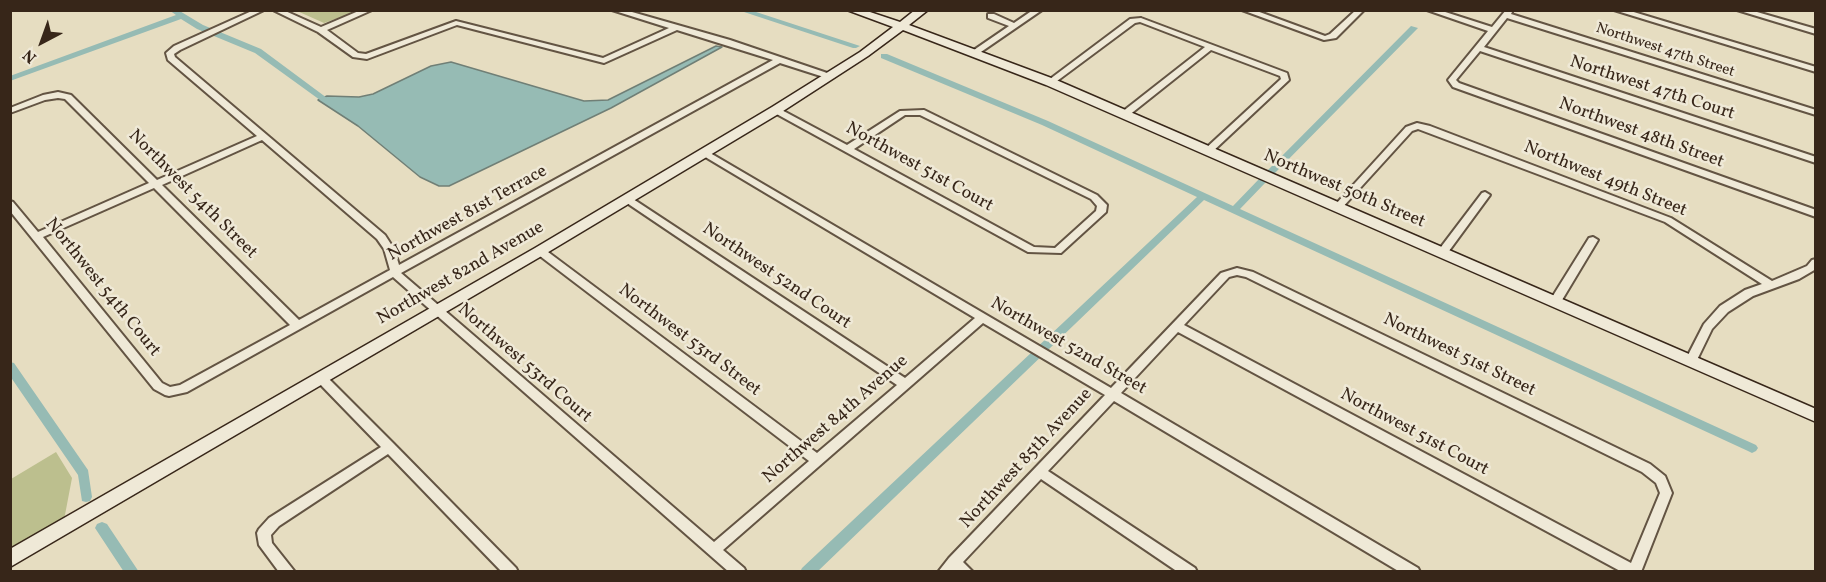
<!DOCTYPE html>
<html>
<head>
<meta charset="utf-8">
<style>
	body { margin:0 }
	#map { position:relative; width:1826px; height:582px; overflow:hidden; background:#e6ddc1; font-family:Vollkorn,serif }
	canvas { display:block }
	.frame { position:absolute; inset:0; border:12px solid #372619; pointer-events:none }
	.north { position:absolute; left:12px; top:12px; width:60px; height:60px; -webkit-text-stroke:4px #efe9d7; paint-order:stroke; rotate:221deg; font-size:16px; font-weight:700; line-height:24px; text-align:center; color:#372619 }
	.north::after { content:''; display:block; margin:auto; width:21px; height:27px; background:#372619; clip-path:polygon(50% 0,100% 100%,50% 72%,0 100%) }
</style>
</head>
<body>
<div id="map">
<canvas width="1826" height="582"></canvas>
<div class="frame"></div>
<div class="north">N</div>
</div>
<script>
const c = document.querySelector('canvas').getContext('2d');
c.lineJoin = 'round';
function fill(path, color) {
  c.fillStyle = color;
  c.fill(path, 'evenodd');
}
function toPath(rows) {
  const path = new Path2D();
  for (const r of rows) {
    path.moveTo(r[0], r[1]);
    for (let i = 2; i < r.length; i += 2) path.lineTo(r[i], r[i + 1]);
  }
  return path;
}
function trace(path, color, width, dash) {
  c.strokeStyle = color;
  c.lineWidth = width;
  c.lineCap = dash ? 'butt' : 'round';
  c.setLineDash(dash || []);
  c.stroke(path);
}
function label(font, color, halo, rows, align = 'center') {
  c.font = font + ' Vollkorn,serif';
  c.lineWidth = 5;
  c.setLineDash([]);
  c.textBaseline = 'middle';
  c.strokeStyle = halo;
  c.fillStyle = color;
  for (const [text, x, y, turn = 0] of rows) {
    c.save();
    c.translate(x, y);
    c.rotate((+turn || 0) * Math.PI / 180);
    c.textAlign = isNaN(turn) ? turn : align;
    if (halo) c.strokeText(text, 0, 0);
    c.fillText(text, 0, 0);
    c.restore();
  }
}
fill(toPath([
	[297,11,358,11,324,23],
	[56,452,72,478,64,520,11,547,11,479]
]), '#bcbf8e');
const water = toPath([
	[716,46,722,47,611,108,449,186,439,186,420,177,358,126,318,100,327,96,359,97,373,94,431,66,451,62,584,101,608,100,716,46]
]);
fill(water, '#96bbb4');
trace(water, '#707f76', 1.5);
fill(toPath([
	[169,10,178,10,203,25,261,49,327,98,326,100,320,100,255,53,197,29,181,19,10,81,10,76,176,15,169,10],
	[738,10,750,10,860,46,856,48,853,48,738,10],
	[1411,26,1418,28,1273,175,1267,175,1265,173,1267,171,1411,26],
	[881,54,887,54,1048,121,1233,206,1260,178,1266,178,1268,180,1266,182,1240,209,1756,445,1758,448,1756,451,1752,453,1748,451,1204,200,817,572,800,572,802,568,1197,197,1042,125,881,58,881,54],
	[10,362,14,363,88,470,92,497,90,501,86,502,82,501,78,475,10,376,10,362],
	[102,522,107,524,139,572,124,572,95,528,97,524,102,522]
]), '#96bbb4');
const street = toPath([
	[254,10,264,10,180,50,174,54,175,57,385,235,394,249,399,265,773,60,677,30,604,63,457,25,367,59,353,57,318,32,273,10,283,10,321,27,361,10,372,10,327,30,358,53,366,54,456,21,603,58,669,28,612,10,625,10,730,40,833,75,834,77,830,79,780,63,401,273,714,542,809,461,536,253,535,251,536,249,544,249,817,453,897,385,624,201,622,199,624,197,630,197,905,378,975,318,702,155,700,153,702,151,705,150,1111,388,1221,273,1237,268,1253,272,1650,464,1665,476,1672,493,1641,572,1622,572,1178,332,1121,393,1418,568,1420,572,1400,572,1114,401,1048,471,1195,568,1197,572,1178,572,1041,479,963,562,973,572,938,572,949,558,1105,395,983,323,723,550,744,568,746,572,729,572,393,277,187,392,169,396,165,395,154,389,10,211,10,201,13,202,38,232,149,183,65,99,58,98,45,100,10,113,10,108,43,95,58,92,71,95,157,180,257,136,168,60,166,53,174,46,254,10],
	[262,140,377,239,384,249,390,270,299,320,162,185,262,140],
	[154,188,290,325,180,385,170,387,162,383,43,237,154,188],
	[1237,275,1246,277,1642,472,1656,483,1660,493,1631,563,1184,325,1229,277,1237,275],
	[1033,10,1042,10,978,54,975,54,971,52,1009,26,988,18,988,14,994,14,1014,23,1033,10],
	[1242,10,1254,10,1325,36,1330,34,1356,10,1364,10,1336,38,1324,40,1242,10],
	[1427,10,1439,10,1492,27,1506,10,1513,10,1511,14,1816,110,1816,115,1507,18,1484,47,1816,157,1816,163,1480,51,1456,80,1459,83,1816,210,1816,217,1453,87,1448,80,1488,31,1427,10],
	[1614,10,1627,10,1816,67,1816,72,1614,10],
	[1737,10,1750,10,1816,29,1816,34,1737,10],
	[1141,18,1287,73,1289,80,1211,153,1208,154,1203,151,1205,149,1281,79,1280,76,1211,50,1128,116,1122,116,1122,112,1205,47,1140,22,1135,23,1053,84,1047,84,1046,82,1130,19,1141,18],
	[776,107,847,145,900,111,924,110,1097,195,1107,205,1106,212,1061,253,1028,252,773,112,772,110,776,107],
	[905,115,920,115,1091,199,1097,206,1096,211,1055,248,1034,247,854,149,905,115],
	[1417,123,1430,126,1671,218,1772,281,1807,266,1812,260,1816,259,1816,269,1799,279,1753,296,1728,312,1712,329,1695,364,1687,364,1685,361,1704,324,1720,306,1745,290,1762,284,1665,222,1418,129,1412,131,1341,209,1335,209,1333,207,1335,205,1406,127,1417,123],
	[1485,192,1490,195,1446,255,1438,255,1437,253,1438,251,1482,193,1485,192],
	[1593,237,1598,240,1559,305,1551,305,1550,302,1551,299,1589,238,1593,237],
	[321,374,325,375,394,444,516,568,518,572,502,572,388,454,279,526,271,535,272,543,295,572,279,572,259,545,257,533,259,529,269,518,381,447,317,381,315,378,317,375,321,374]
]);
const secondary = toPath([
	[847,10,864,10,900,22,915,10,928,10,909,25,1054,79,1816,409,1816,422,1046,85,903,30,868,56,780,113,545,254,10,567,10,549,535,248,772,107,860,52,893,27,847,10]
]);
trace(street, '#635443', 4);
trace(secondary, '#372619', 3);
fill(street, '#efe9d7');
fill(secondary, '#efe9d7');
label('15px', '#372619', '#efe9d7', [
	["Northwest 47th Street",1665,51,18]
]);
label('18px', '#372619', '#efe9d7', [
	["Northwest 47th Court",1652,89,18],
	["Northwest 48th Street",1641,134,20],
	["Northwest 51st Court",919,168,29],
	["Northwest 49th Street",1605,180,22],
	["Northwest 50th Street",1344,190,23],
	["Northwest 54th Street",192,195,45],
	["Northwest 81st Terrace",468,214,-29],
	["Northwest 82nd Avenue",461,274,-30],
	["Northwest 52nd Court",776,277,34],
	["Northwest 54th Court",102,288,51],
	["Northwest 53rd Street",689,341,37],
	["Northwest 52nd Street",1068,347,30],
	["Northwest 51st Street",1459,356,26],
	["Northwest 53rd Court",524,364,41],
	["Northwest 84th Avenue",836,420,-41],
	["Northwest 51st Court",1414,433,28],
	["Northwest 85th Avenue",1027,459,-47]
]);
</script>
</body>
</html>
